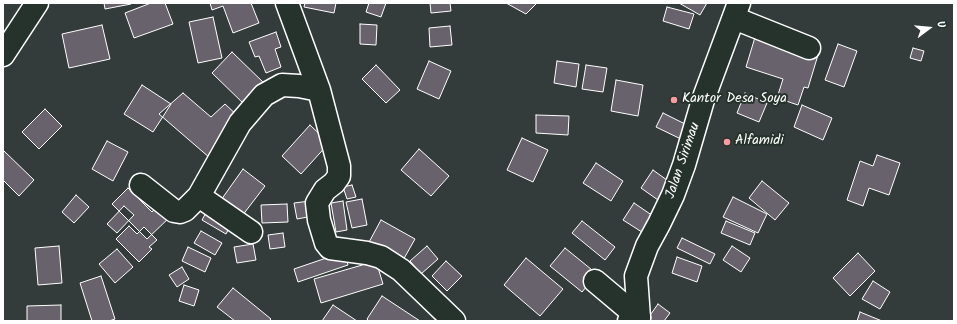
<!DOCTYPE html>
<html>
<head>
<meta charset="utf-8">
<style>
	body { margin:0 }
	#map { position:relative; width:957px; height:324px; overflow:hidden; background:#333c3a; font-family:Kalam,sans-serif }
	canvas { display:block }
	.frame { position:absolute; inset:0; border:4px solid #fff; pointer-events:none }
	.north { position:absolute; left:909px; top:8px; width:40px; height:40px; -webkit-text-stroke:3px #26332d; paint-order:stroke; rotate:74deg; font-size:11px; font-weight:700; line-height:16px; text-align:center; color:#fff }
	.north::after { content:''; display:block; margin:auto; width:14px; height:18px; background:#fff; clip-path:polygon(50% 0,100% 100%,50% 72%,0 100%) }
</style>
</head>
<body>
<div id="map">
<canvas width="957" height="324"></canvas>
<div class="frame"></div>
<div class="north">U</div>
</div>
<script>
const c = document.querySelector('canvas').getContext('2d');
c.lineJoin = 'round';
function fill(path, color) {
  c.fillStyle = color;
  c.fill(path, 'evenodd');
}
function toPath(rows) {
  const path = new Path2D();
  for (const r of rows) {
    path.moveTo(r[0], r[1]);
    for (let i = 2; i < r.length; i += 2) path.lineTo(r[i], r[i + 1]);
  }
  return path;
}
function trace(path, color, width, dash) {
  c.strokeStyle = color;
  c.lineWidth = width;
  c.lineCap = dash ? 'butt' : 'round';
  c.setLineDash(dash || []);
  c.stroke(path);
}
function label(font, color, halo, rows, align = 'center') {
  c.font = font + ' Kalam,sans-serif';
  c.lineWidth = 4;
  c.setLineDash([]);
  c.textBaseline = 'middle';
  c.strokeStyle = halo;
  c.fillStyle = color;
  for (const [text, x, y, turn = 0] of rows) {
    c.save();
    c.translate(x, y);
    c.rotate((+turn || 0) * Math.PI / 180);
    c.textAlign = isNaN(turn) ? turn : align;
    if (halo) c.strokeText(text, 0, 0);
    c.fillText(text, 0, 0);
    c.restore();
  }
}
const building = toPath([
	[104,3,130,3,131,4,105,9,104,3],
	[151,3,165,3,173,24,134,38,125,13,151,3],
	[210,3,251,3,259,23,233,33,223,6,212,10,210,3],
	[305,3,336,3,334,13,304,7,305,3],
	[369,3,386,3,381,17,366,12,369,3],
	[430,3,450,3,451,11,431,13,430,3],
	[506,3,537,3,526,14,506,3],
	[679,3,707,3,700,15,679,3],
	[667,7,694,14,689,29,663,21,667,7],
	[213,17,222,58,198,63,189,22,213,17],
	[360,24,377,25,376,45,360,44,360,24],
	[102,25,110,59,69,68,62,34,102,25],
	[450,26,452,45,430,47,429,28,450,26],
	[276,32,281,47,275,49,281,67,266,73,259,56,255,57,249,42,276,32],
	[756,34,818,55,808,88,804,87,798,105,777,98,783,79,746,67,756,34],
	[838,44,857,51,844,87,825,80,838,44],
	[913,48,924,51,921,61,910,58,913,48],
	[232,52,266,85,246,106,212,73,232,52],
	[429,61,451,71,439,99,417,89,429,61],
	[557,61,579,64,576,87,554,83,557,61],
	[376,65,400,90,386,103,362,79,376,65],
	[586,65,607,68,603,92,582,89,586,65],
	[616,80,643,85,638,116,611,111,616,80],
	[142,85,171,104,153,132,124,114,142,85],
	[183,93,211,117,225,104,239,117,210,158,159,114,183,93],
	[745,93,767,103,759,122,737,113,745,93],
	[802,105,832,118,823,140,794,127,802,105],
	[45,109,62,126,39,149,22,132,45,109],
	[663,113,689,126,683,140,656,127,663,113],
	[536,115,569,116,568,135,536,133,536,115],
	[310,125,329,143,301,174,282,156,310,125],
	[522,138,548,150,533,182,507,170,522,138],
	[107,141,128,152,113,181,92,169,107,141],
	[419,149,449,176,431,196,401,170,419,149],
	[3,150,34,180,19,196,3,180,3,150],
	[877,155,900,163,889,195,869,188,863,206,847,200,860,161,873,166,877,155],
	[596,163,623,181,611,201,583,183,596,163],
	[243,169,265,186,242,216,221,200,243,169],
	[653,170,671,183,658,200,641,188,653,170],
	[762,181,789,203,775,220,749,198,762,181],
	[352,185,356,197,347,199,343,187,352,185],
	[128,188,152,212,158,205,170,217,147,239,112,204,128,188],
	[76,195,89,207,74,223,62,212,76,195],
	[733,197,767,214,758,233,723,217,733,197],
	[362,199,367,225,352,228,346,202,362,199],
	[310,201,313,216,297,219,294,203,310,201],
	[343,201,347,230,336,232,331,203,343,201],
	[634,203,656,218,645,234,623,220,634,203],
	[287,204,288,222,262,223,261,205,287,204],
	[124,206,134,215,117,233,107,224,124,206],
	[209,207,233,221,226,234,202,220,209,207],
	[381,220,415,239,402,262,368,244,381,220],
	[582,221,615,247,605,260,572,233,582,221],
	[726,221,755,233,750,245,721,233,726,221],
	[129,226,137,234,144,227,157,240,149,247,152,249,139,262,116,239,129,226],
	[201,231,222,243,215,255,194,243,201,231],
	[283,233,285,247,270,249,268,235,283,233],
	[682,238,715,254,710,264,677,248,682,238],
	[253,244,256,260,237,263,234,247,253,244],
	[59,246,62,283,38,285,35,248,59,246],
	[427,246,438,259,421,274,410,261,427,246],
	[732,246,750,258,741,272,723,260,732,246],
	[188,247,211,258,205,272,182,261,188,247],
	[565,248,597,274,582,292,550,266,565,248],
	[117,249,133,267,115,283,99,264,117,249],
	[344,252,348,265,298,282,294,269,344,252],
	[858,253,875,271,850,296,833,278,858,253],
	[677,257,702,266,697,282,672,273,677,257],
	[526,258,563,289,540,316,504,285,526,258],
	[376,261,383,284,321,303,314,279,376,261],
	[446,261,462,276,447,291,432,276,446,261],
	[182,267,189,279,177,287,169,275,182,267],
	[101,276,115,319,109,321,92,321,80,283,101,276],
	[873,281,890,292,880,309,862,299,873,281],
	[184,285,199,290,194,306,179,301,184,285],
	[233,288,271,319,269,321,235,321,217,307,233,288],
	[382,296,420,321,369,321,367,319,382,296],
	[658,304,670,313,664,321,646,321,658,304],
	[61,305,61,321,27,321,27,306,61,305],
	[333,305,357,321,322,321,333,305],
	[860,312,882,321,857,321,860,312]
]);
fill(building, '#68626c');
trace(building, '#fff', 1);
const minor = toPath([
	[287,3,319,90,339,166,339,176,334,183,325,190,317,203,319,220,326,243,330,248,367,253,381,257,401,270,454,321],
	[734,18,809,48],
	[3,55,37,3],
	[141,185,174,211,180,212,185,210,199,196,240,123,264,95,282,85,299,86,319,90],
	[199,196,251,232],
	[595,281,639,318]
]);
const major = toPath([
	[629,321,639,318,636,276,647,246,659,224,673,195,684,165,703,100,739,3]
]);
trace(minor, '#fff', 25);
trace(major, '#fff', 25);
trace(minor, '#26332d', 22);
trace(major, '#26332d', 22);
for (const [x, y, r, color] of [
	[674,100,4,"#ff9aa2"],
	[727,142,4,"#ff9aa2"]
]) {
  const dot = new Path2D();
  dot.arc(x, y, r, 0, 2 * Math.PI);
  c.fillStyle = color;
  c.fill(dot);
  trace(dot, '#26332d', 1.5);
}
label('14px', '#fff', '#26332d', [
	["Kantor Desa Soya",682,100],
	["Alfamidi",735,142]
], 'left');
label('14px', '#fff', '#26332d', [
	["Jalan Sirimau",684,161,-71]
]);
</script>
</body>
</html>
